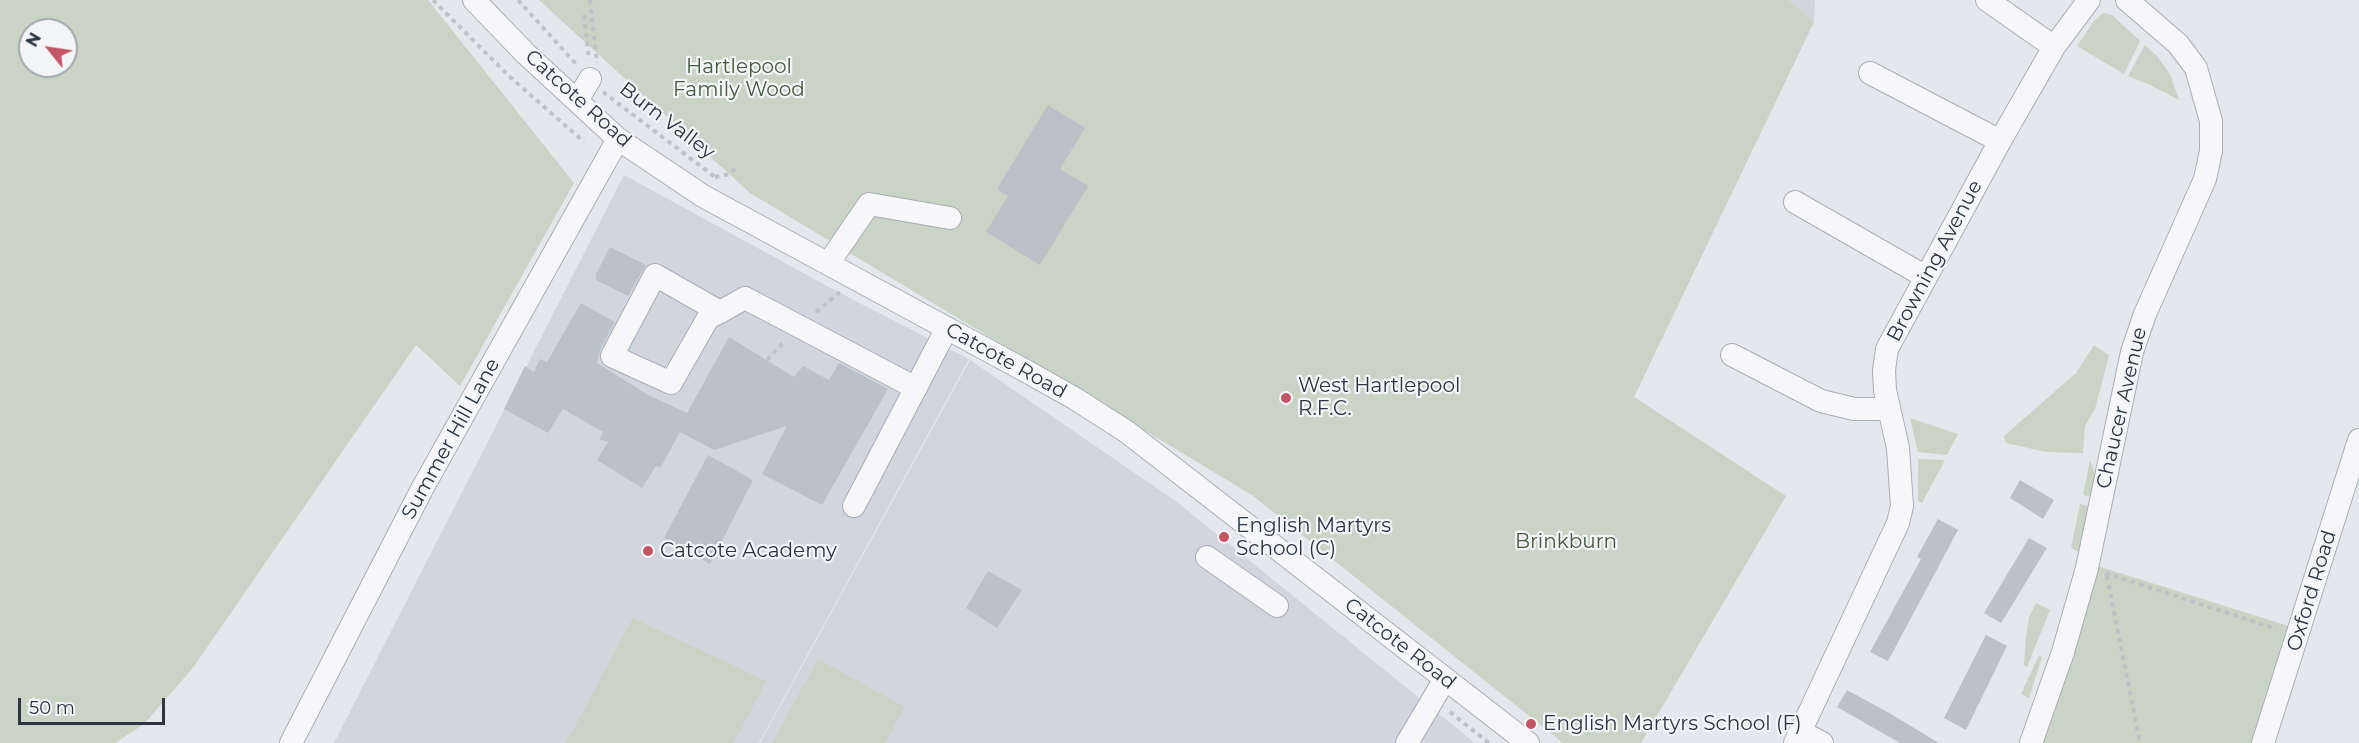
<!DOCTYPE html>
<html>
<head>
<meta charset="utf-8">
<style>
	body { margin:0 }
	#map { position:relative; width:2359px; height:743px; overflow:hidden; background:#e4e7eb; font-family:Montserrat,sans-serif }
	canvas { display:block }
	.north { position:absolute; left:18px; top:18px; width:60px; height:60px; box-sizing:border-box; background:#f4f5f8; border:2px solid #a4a8af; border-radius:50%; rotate:300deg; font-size:16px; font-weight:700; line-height:24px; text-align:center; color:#2d3542 }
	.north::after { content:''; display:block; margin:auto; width:21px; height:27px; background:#c35666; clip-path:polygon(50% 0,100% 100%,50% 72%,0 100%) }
	.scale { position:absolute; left:18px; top:698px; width:147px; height:27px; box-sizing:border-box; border:3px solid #2d3542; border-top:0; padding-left:8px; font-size:18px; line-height:21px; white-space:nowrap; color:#2d3542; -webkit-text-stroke:4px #f4f5f8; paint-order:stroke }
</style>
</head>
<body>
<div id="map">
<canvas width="2359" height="743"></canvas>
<div class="north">N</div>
<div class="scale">50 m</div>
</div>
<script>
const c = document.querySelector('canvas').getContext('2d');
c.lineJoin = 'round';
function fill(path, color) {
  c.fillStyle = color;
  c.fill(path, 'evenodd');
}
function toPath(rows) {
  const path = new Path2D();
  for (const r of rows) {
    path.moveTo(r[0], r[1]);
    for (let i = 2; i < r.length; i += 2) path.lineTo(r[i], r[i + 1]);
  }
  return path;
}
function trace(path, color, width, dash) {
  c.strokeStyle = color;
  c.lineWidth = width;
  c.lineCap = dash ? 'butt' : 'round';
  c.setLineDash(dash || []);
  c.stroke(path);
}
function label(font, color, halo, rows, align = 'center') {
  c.font = font + ' Montserrat,sans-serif';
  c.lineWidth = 4.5;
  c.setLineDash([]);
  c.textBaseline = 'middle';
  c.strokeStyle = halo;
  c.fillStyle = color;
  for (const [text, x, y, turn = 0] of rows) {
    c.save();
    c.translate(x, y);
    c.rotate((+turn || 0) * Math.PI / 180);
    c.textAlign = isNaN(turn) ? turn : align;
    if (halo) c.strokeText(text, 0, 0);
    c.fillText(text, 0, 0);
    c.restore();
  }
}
fill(toPath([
	[1789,0,1815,0,1814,22],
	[624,175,840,293,969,359,759,743,334,743],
	[970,360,1177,502,1475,743,760,743]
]), '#d2d6dc');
fill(toPath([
	[0,0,428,0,574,183,460,386,416,345,192,669,144,724,115,743,0,743],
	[30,30,66,30,66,66,30,66],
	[539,0,1789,0,1814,22,1634,397,1786,496,1641,743,1563,743,1252,495,750,193],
	[2103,13,2112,15,2140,41,2124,74,2077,46,2094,21],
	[2145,45,2156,55,2170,74,2179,100,2150,85,2128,76],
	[2094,345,2109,355,2095,409,2085,426,2083,453,2046,452,2006,443,2004,436,2076,373],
	[1910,418,1958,434,1947,455,1918,452],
	[1918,459,1945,460,1922,503,1918,501],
	[2090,460,2096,478,2092,497,2083,495],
	[2080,504,2090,507,2080,552,2071,548],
	[2091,564,2295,628,2259,743,2036,743],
	[2036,603,2050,610,2027,667,2024,665,2026,637,2029,617],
	[633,618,766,681,734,743,566,743],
	[2039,655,2042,657,2029,698,2021,694],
	[818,659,905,707,885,743,772,743]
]), '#c9d4c6');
fill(toPath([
	[1048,105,1085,128,1060,169,1088,186,1040,265,986,232,1008,196,997,189],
	[610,247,646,265,628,296,596,280,596,274],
	[581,303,615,322,600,350,597,363,648,395,687,413,729,337,794,377,803,366,829,380,839,363,888,389,822,505,762,474,787,426,714,450,680,432,661,467,656,466,642,488,597,460,608,442,600,439,603,432,563,409,548,433,504,409,525,366,534,372,540,359,547,362],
	[708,455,753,480,710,564,664,538],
	[2020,480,2054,500,2043,519,2010,498],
	[1938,519,1958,530,1888,661,1870,652,1921,559,1917,557],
	[2029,538,2047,548,2001,623,1984,613],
	[988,571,1022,590,997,628,966,608],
	[1986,635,2007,646,1966,730,1944,718],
	[1847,690,1891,714,1939,743,1900,743,1837,707]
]), '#bcc0c7');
const minor = toPath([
	[474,0,526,54,618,139,703,196,1024,370,1074,398,1127,432,1528,743],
	[1987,0,2054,47],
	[1870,73,2000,141],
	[577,101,590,79],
	[1795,202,1926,277],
	[828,264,869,204,950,218],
	[720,312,655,275,612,356,671,383,708,318,720,312,745,298,916,388],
	[1732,355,1821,401,1854,409,1889,409],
	[854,506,947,328],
	[1207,557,1277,606],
	[1801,732,1822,743],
	[291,743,422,489,618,139],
	[1407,743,1445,679],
	[1795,743,1898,523,1902,506,1898,448,1885,390,1884,370,1887,349,2000,141,2054,47,2089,0],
	[2031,743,2063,652,2087,568,2132,352,2145,314,2205,179,2211,151,2211,121,2196,68,2178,44,2127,0],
	[2263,743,2359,440]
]);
trace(minor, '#a9aeb5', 24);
trace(toPath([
	[433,0,509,76,584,142],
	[518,0,577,65],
	[590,0,597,63],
	[584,15,589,60],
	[603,92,715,177],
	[715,177,729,174,736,168],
	[816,312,840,292],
	[767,360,784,342],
	[2105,573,2277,629],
	[2107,576,2140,743],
	[1450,712,1489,743]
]), '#bec1c6', 4, [4.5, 4.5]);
trace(minor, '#f7f7f9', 22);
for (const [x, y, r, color] of [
	[1286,398,6,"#c35666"],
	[1224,537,6,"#c35666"],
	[648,551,6,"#c35666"],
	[1531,724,6,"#c35666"]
]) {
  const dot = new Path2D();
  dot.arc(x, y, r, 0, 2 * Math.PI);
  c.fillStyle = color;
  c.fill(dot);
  trace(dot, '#f4f5f8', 2);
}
label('20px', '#425c3c', '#f4f5f8', [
	["Hartlepool",739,67],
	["Family Wood",739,90],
	["Brinkburn",1566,542]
]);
label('20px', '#2d3542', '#f4f5f8', [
	["Catcote Road",578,99,42],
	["Burn Valley",667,121,37],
	["Browning Avenue",1935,261,-62],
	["Catcote Road",1006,361,29],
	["Chaucer Avenue",2122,408,-77],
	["Summer Hill Lane",451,439,-61],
	["Oxford Road",2312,591,-73],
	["Catcote Road",1400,644,38]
]);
label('20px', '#2d3542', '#f4f5f8', [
	["West Hartlepool",1298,386],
	["R.F.C.",1298,409],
	["English Martyrs",1236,526],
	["School (C)",1236,549],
	["Catcote Academy",660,551],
	["English Martyrs School (F)",1543,724]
], 'left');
</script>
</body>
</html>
